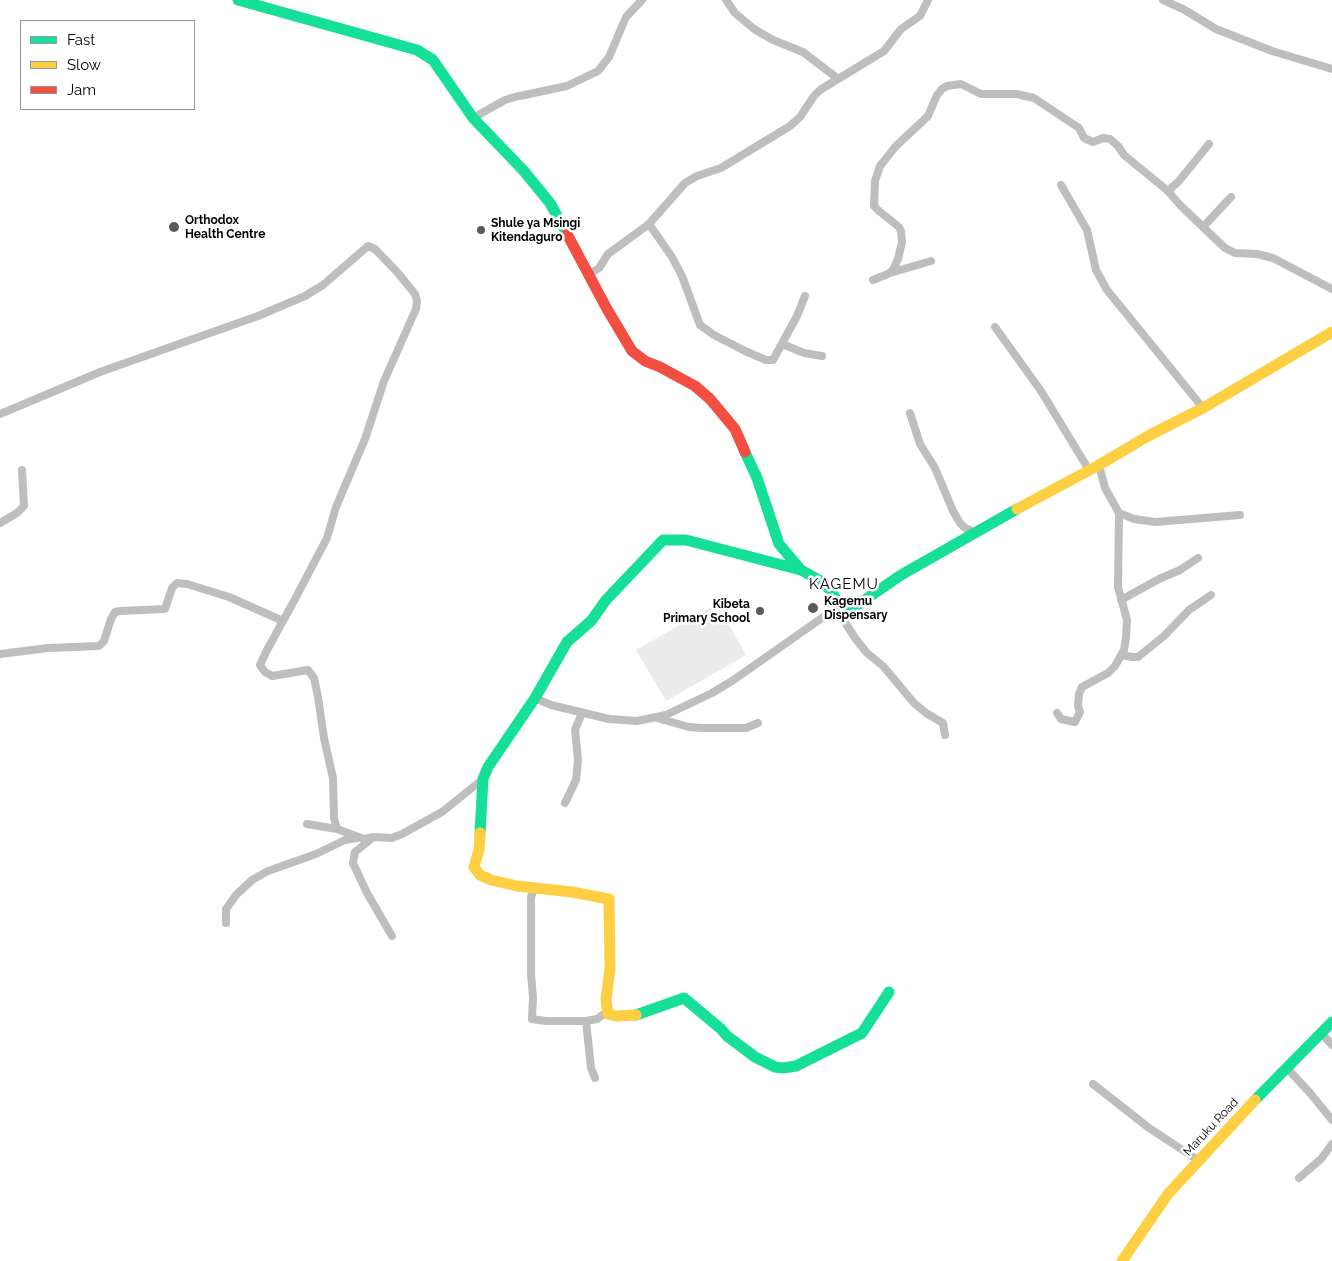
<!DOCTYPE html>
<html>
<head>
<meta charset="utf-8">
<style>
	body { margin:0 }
	#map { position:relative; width:1332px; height:1261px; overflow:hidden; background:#fff; font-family:Raleway,sans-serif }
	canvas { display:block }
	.legend { position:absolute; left:20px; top:20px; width:175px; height:90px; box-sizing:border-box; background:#fff; border:1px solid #999; margin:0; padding:6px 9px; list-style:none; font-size:15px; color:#000 }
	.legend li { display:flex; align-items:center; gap:10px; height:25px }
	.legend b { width:25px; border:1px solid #999 }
</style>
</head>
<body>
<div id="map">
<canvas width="1332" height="1261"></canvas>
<ul class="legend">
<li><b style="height:6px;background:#16e098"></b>Fast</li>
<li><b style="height:6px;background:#ffcf43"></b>Slow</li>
<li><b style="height:6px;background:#f24e42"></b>Jam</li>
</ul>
</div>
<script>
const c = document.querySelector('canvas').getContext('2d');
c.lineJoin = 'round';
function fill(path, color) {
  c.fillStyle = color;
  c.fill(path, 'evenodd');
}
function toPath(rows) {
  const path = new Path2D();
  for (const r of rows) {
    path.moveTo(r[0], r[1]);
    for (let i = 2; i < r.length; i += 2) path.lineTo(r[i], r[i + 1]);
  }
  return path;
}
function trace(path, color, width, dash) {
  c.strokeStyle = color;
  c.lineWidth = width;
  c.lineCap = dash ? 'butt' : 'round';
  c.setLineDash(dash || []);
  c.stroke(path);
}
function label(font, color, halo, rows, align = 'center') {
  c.font = font + ' Raleway,sans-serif';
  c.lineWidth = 5;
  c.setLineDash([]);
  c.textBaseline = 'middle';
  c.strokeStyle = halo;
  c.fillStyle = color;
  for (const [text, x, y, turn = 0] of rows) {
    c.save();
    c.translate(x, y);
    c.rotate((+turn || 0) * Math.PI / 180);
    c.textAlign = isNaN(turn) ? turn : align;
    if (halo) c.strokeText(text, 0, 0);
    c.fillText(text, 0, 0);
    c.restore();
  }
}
fill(toPath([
	[717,604,746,655,666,701,636,650]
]), '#ebebeb');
trace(toPath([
	[726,0,735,13,754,29,773,40,803,52,837,78],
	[1163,0,1183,9,1216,29,1272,51,1332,69],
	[473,118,505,100,515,97,567,86,598,71,609,57,626,17,642,0],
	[1061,185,1087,230,1096,270,1107,290,1203,408],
	[1168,191,1179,181,1209,144],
	[649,224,672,257,682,276,700,325,714,335,745,351,766,360,773,360,797,316,805,296],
	[1203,227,1231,197],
	[890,273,931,261],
	[588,275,599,268,608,254,649,224,685,183,697,176,721,168,790,126,800,117,814,96,820,90,884,51,901,29,920,16,928,0],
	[873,280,888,274,893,270,898,259,902,242,901,231,899,227,879,211,874,206,875,181,880,166,896,146,928,116,937,95,942,89,947,86,961,84,981,94,1016,94,1034,98,1079,128,1084,138,1093,142,1103,138,1110,139,1118,146,1124,155,1168,191,1180,205,1225,248,1235,253,1257,254,1273,258,1332,289],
	[995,327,1041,391,1089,470],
	[782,344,804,353,822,356],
	[910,413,920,444,935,468,953,511,960,523,965,528,974,532],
	[0,414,100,372,258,316,305,296,323,285,368,246,375,249,398,273,415,294,417,301,416,309,384,381,365,439,336,507,327,538,294,601,267,650,260,665,265,672,272,676,308,670,314,678,318,697,324,738,333,778,334,818,337,829],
	[1119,513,1134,519,1155,522,1240,515],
	[0,523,17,513,24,506,22,470],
	[1121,600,1159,579,1180,570,1198,558],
	[0,654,48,648,99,646,104,641,111,619,115,612,120,611,165,609,172,588,177,583,187,584,229,597,283,621],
	[1122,655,1132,657,1138,657,1164,636,1189,610,1211,595],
	[535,698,551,705,609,719,637,721,666,715,712,693,732,681,839,606,841,616,855,638,867,653,883,666,914,703,926,713,943,723,945,735],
	[1057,713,1061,719,1075,722,1080,712,1078,706,1079,694,1082,687,1108,673,1115,666,1124,650,1126,638,1127,620,1118,587,1119,513,1105,488,1099,465],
	[657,718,689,727,701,728,746,728,758,723],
	[565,803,576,780,578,760,575,730,582,713],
	[307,824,337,829,364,839,374,837,392,838,402,834,442,812,483,779],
	[370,840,355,852,353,863,367,893,392,936],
	[534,889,531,897,531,974,533,997,532,1019,546,1021,586,1021,597,1019,604,1014,608,1014],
	[226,923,226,909,236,895,252,880,268,871,316,854,345,840,357,838],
	[586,1021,591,1068,595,1078],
	[1321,1033,1332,1045],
	[1286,1067,1310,1093,1332,1120],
	[1093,1084,1149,1128,1198,1160],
	[1299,1178,1321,1159,1332,1144]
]), '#bebebe', 8);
trace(toPath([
	[238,0,417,50,433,60,473,118,523,170,550,203,567,234],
	[745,452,757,478,779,544,801,570,819,580,832,591,839,606,856,606,901,575,1017,509],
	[480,833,483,779,488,767,535,698,567,642,591,621,606,600,663,540,686,540,801,570],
	[636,1015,684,998,721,1029,727,1036,755,1057,775,1067,783,1068,796,1066,862,1033,889,992],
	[1255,1100,1332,1022]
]), '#16e098', 11);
trace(toPath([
	[1017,509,1099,465,1148,436,1203,408,1332,332],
	[480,833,479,850,474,867,480,875,491,880,517,886,572,892,609,899,610,968,606,1000,608,1014,616,1016,636,1015],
	[1122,1261,1168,1194,1255,1100]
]), '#ffcf43', 11);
trace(toPath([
	[567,234,607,309,632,351,645,361,660,367,695,386,710,399,735,429,745,452]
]), '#f24e42', 11);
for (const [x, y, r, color] of [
	[174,227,6,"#595959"],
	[481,230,5,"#595959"],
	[813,608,6,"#595959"],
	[760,611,5,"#595959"]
]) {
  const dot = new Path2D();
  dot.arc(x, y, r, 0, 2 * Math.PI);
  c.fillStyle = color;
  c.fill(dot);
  trace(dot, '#fff', 2);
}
label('bold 12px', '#000', '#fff', [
	["Orthodox",185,220],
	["Health Centre",185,234],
	["Shule ya Msingi",491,223],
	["Kitendaguro",491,237],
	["Kagemu",824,601],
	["Dispensary",824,615],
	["Kibeta",750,604,"right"],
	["Primary School",750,618,"right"]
], 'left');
label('12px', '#000', '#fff', [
	["Maruku Road",1211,1127,-47]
]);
c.letterSpacing = '1px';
label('15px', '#000', '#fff', [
	["KAGEMU",844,584]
]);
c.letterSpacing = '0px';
</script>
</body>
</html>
